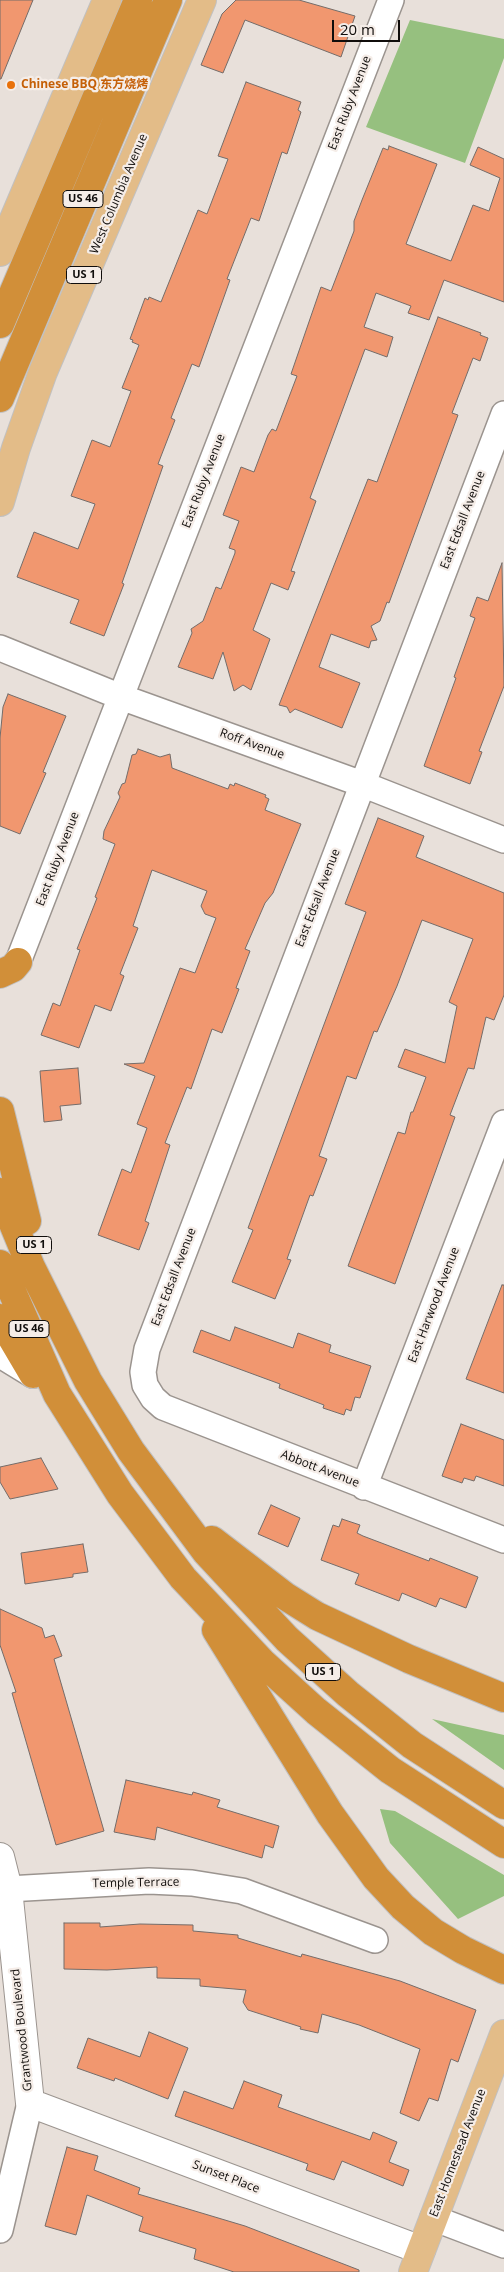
<!DOCTYPE html>
<html>
<head>
<meta charset="utf-8">
<style>
	body { margin:0 }
	#map { position:relative; width:504px; height:2272px; overflow:hidden; background:#e8e0da; font-family:"Open Sans",sans-serif }
	canvas { display:block }
	.scale { position:absolute; left:332px; top:20px; width:68px; height:22px; box-sizing:border-box; border:2px solid #100d0b; border-top:0; padding-left:6px; font-size:15px; line-height:18px; white-space:nowrap; color:#100d0b; -webkit-text-stroke:4px #f5ede8; paint-order:stroke }
</style>
</head>
<body>
<div id="map">
<canvas width="504" height="2272"></canvas>
<div class="scale">20 m</div>
</div>
<script>
const c = document.querySelector('canvas').getContext('2d');
c.lineJoin = 'round';
function fill(path, color) {
  c.fillStyle = color;
  c.fill(path, 'evenodd');
}
function toPath(rows) {
  const path = new Path2D();
  for (const r of rows) {
    path.moveTo(r[0], r[1]);
    for (let i = 2; i < r.length; i += 2) path.lineTo(r[i], r[i + 1]);
  }
  return path;
}
function trace(path, color, width, dash) {
  c.strokeStyle = color;
  c.lineWidth = width;
  c.lineCap = dash ? 'butt' : 'round';
  c.setLineDash(dash || []);
  c.stroke(path);
}
function label(font, color, halo, rows, align = 'center') {
  c.font = font + ' "Open Sans","Noto Sans SC",sans-serif';
  c.lineWidth = 4.5;
  c.setLineDash([]);
  c.textBaseline = 'middle';
  c.strokeStyle = halo;
  c.fillStyle = color;
  for (const [text, x, y, turn = 0] of rows) {
    c.save();
    c.translate(x, y);
    c.rotate((+turn || 0) * Math.PI / 180);
    c.textAlign = isNaN(turn) ? turn : align;
    if (halo) c.strokeText(text, 0, 0);
    c.fillText(text, 0, 0);
    c.restore();
  }
}
fill(toPath([
	[410,20,504,39,504,58,465,163,366,127],
	[432,1719,504,1735,504,1770],
	[380,1809,395,1811,504,1875,504,1896,458,1919,390,1843]
]), '#96c07f');
const building = toPath([
	[0,0,33,0,1,79,0,79,0,0],
	[236,0,299,0,355,16,341,57,245,20,223,73,201,65,222,14,236,0],
	[246,82,301,102,298,110,301,112,287,154,282,152,259,221,251,218,227,279,230,280,199,367,192,364,171,418,175,420,158,464,163,466,122,583,124,584,104,636,70,623,79,600,17,577,34,532,78,549,95,504,71,496,92,440,110,447,131,391,122,388,139,345,132,342,133,340,130,339,145,298,148,300,149,297,161,302,198,210,207,214,228,159,218,156,246,82],
	[389,146,437,164,406,244,451,261,473,205,489,211,500,178,470,165,478,147,504,159,504,302,444,280,429,320,408,313,411,306,376,293,364,327,393,337,387,357,365,349,310,498,316,501,291,571,295,572,288,590,271,583,253,630,270,639,251,690,243,685,234,691,223,652,213,679,178,667,192,633,191,629,203,621,216,587,221,589,235,553,235,550,229,548,239,521,223,515,241,467,254,472,268,435,272,429,276,431,297,376,291,374,321,287,331,291,354,231,354,221,362,200,383,148,388,150,389,146],
	[438,317,481,333,480,335,488,338,480,361,473,358,452,413,458,415,389,603,387,602,380,621,371,626,377,640,371,641,369,648,331,634,319,667,360,683,342,728,295,709,290,713,287,707,279,705,368,479,377,482,438,317],
	[502,563,504,686,479,751,482,752,470,784,424,766,456,678,454,677,475,618,470,616,477,597,488,601,502,563],
	[8,694,66,716,43,772,46,773,20,834,0,826,0,738,3,707,8,694],
	[138,749,160,757,170,754,172,768,228,789,230,784,234,786,235,783,266,795,265,797,269,799,265,810,301,824,273,893,265,903,245,949,250,951,236,988,239,989,222,1033,212,1029,191,1089,187,1087,165,1143,170,1145,145,1221,149,1223,139,1250,98,1235,122,1169,131,1173,147,1128,137,1124,155,1076,124,1064,144,1063,180,968,195,973,216,918,205,914,201,906,207,891,152,870,133,926,138,928,120,974,124,976,111,1011,95,1005,79,1048,41,1035,53,1003,60,1006,80,950,77,949,97,898,95,897,115,844,103,839,104,831,120,797,118,793,122,784,125,783,132,755,136,754,138,749],
	[378,818,424,836,416,857,504,893,504,995,494,1020,486,1017,474,1069,468,1068,450,1115,455,1117,395,1284,348,1266,398,1132,405,1134,411,1112,413,1112,426,1077,398,1067,405,1049,445,1063,457,1006,449,1002,473,939,422,920,397,986,377,1032,374,1031,356,1079,347,1076,319,1156,327,1159,313,1196,310,1195,287,1259,291,1260,275,1299,232,1282,253,1230,248,1228,366,912,345,904,378,818],
	[78,1068,81,1104,60,1106,62,1120,44,1122,40,1071,78,1068],
	[502,1285,504,1285,504,1393,466,1379,502,1285],
	[235,1327,293,1348,298,1333,331,1345,329,1352,371,1366,360,1398,355,1397,351,1411,346,1409,344,1415,323,1408,324,1405,279,1388,280,1384,193,1352,201,1330,230,1341,235,1327],
	[461,1424,504,1440,504,1486,476,1476,474,1481,464,1478,462,1483,442,1476,461,1424],
	[41,1458,58,1489,10,1499,0,1482,0,1467,41,1458],
	[271,1505,300,1518,288,1547,258,1534,271,1505],
	[342,1519,360,1525,357,1533,363,1536,429,1561,430,1558,478,1577,466,1608,440,1598,436,1607,402,1593,399,1601,355,1584,359,1574,321,1560,333,1525,339,1527,342,1519],
	[83,1544,88,1572,73,1574,73,1577,25,1584,21,1553,83,1544],
	[0,1609,42,1628,45,1638,54,1635,62,1656,54,1659,104,1831,56,1845,12,1693,16,1692,0,1645,0,1609],
	[126,1780,192,1795,193,1792,220,1800,217,1807,279,1826,273,1848,265,1845,262,1858,157,1827,155,1840,114,1832,126,1780],
	[64,1923,100,1923,100,1927,140,1924,193,1925,193,1931,238,1935,238,1938,301,1957,302,1954,400,1981,476,2010,458,2062,451,2059,438,2101,429,2098,419,2121,400,2113,420,2049,359,2025,322,2014,318,2033,300,2029,301,2027,248,2010,243,2002,246,1990,200,1986,200,1979,157,1978,157,1967,107,1970,64,1969,64,1923],
	[149,2032,188,2048,168,2099,115,2078,114,2081,77,2068,88,2038,140,2057,149,2032],
	[244,2081,282,2095,278,2107,370,2140,373,2132,397,2142,389,2162,409,2170,403,2186,342,2161,334,2180,306,2170,308,2164,175,2116,184,2091,233,2109,244,2081],
	[67,2147,98,2156,94,2170,140,2188,138,2194,245,2226,359,2270,359,2272,234,2272,194,2259,196,2249,139,2231,143,2217,87,2195,76,2235,45,2226,67,2147]
]);
fill(building, '#f1976f');
trace(building, '#746c69', 1);
const minor = toPath([
	[504,414,147,1349,143,1372,145,1385,153,1398,163,1407,504,1540],
	[0,648,121,697,362,784,504,840],
	[18,962,391,0],
	[0,1355,33,1375],
	[364,1487,504,1123],
	[8,1889,149,1881,192,1883,242,1891,375,1940],
	[433,2218,504,2245],
	[0,2230,30,2103]
]);
const tertiary = toPath([
	[0,1857,8,1889,30,2103,421,2250]
]);
const primary = toPath([
	[0,252,107,0],
	[0,502,16,448,43,372,202,0],
	[413,2272,504,2034]
]);
const motorway = toPath([
	[0,324,138,0],
	[0,398,168,0],
	[0,974,13,968,18,962],
	[0,1111,27,1221],
	[0,1192,31,1267,88,1381,131,1451,206,1552,287,1639,348,1694,412,1745,504,1805],
	[0,1264,57,1394,120,1494,183,1578,262,1662,316,1711,390,1770,504,1844],
	[0,1318,33,1374],
	[212,1540,285,1596,317,1616,409,1659,504,1698],
	[216,1630,330,1814,376,1878,403,1907,433,1932,463,1950,504,1970]
]);
trace(minor, '#9b948f', 28);
trace(tertiary, '#9b948f', 30);
trace(primary, '#c1c0c0', 30);
trace(motorway, '#c1c0c0', 30);
trace(minor, '#fff', 25);
trace(tertiary, '#fff', 28);
trace(primary, '#e3bc88', 28);
trace(motorway, '#d18f39', 28);
for (const [x, y, r, color] of [
	[11,85,5,"#e8710a"]
]) {
  const dot = new Path2D();
  dot.arc(x, y, r, 0, 2 * Math.PI);
  c.fillStyle = color;
  c.fill(dot);
  trace(dot, '#f5ede8', 2);
}
for (const [x, y, w] of [
	[83,199,40],
	[84,275,35],
	[34,1245,35],
	[29,1329,40],
	[323,1672,35]
]) {
  const box = new Path2D();
  box.roundRect(x - w / 2, y - 8.5, w, 17, 4);
  c.fillStyle = '#f5ede8';
  c.fill(box);
  trace(box, '#100d0b', 1);
}
label('bold 11px', '#100d0b', null, [
	["US 46",83,199],
	["US 1",84,275],
	["US 1",34,1245],
	["US 46",29,1329],
	["US 1",323,1672]
]);
label('bold 12px', '#c56008', '#f5ede8', [
	["Chinese BBQ 东方烧烤",21,85]
], 'left');
label('12px', '#100d0b', '#f5ede8', [
	["East Ruby Avenue",350,103,-69],
	["West Columbia Avenue",119,194,-67],
	["East Ruby Avenue",204,481,-69],
	["East Edsall Avenue",463,520,-69],
	["Roff Avenue",252,744,20],
	["East Ruby Avenue",58,859,-69],
	["East Edsall Avenue",318,898,-69],
	["East Edsall Avenue",174,1277,-69],
	["East Harwood Avenue",434,1305,-69],
	["Abbott Avenue",320,1469,21],
	["Temple Terrace",136,1883,-1],
	["Grantwood Boulevard",22,2030,-96],
	["East Homestead Avenue",458,2153,-69],
	["Sunset Place",226,2177,21]
]);
</script>
</body>
</html>
